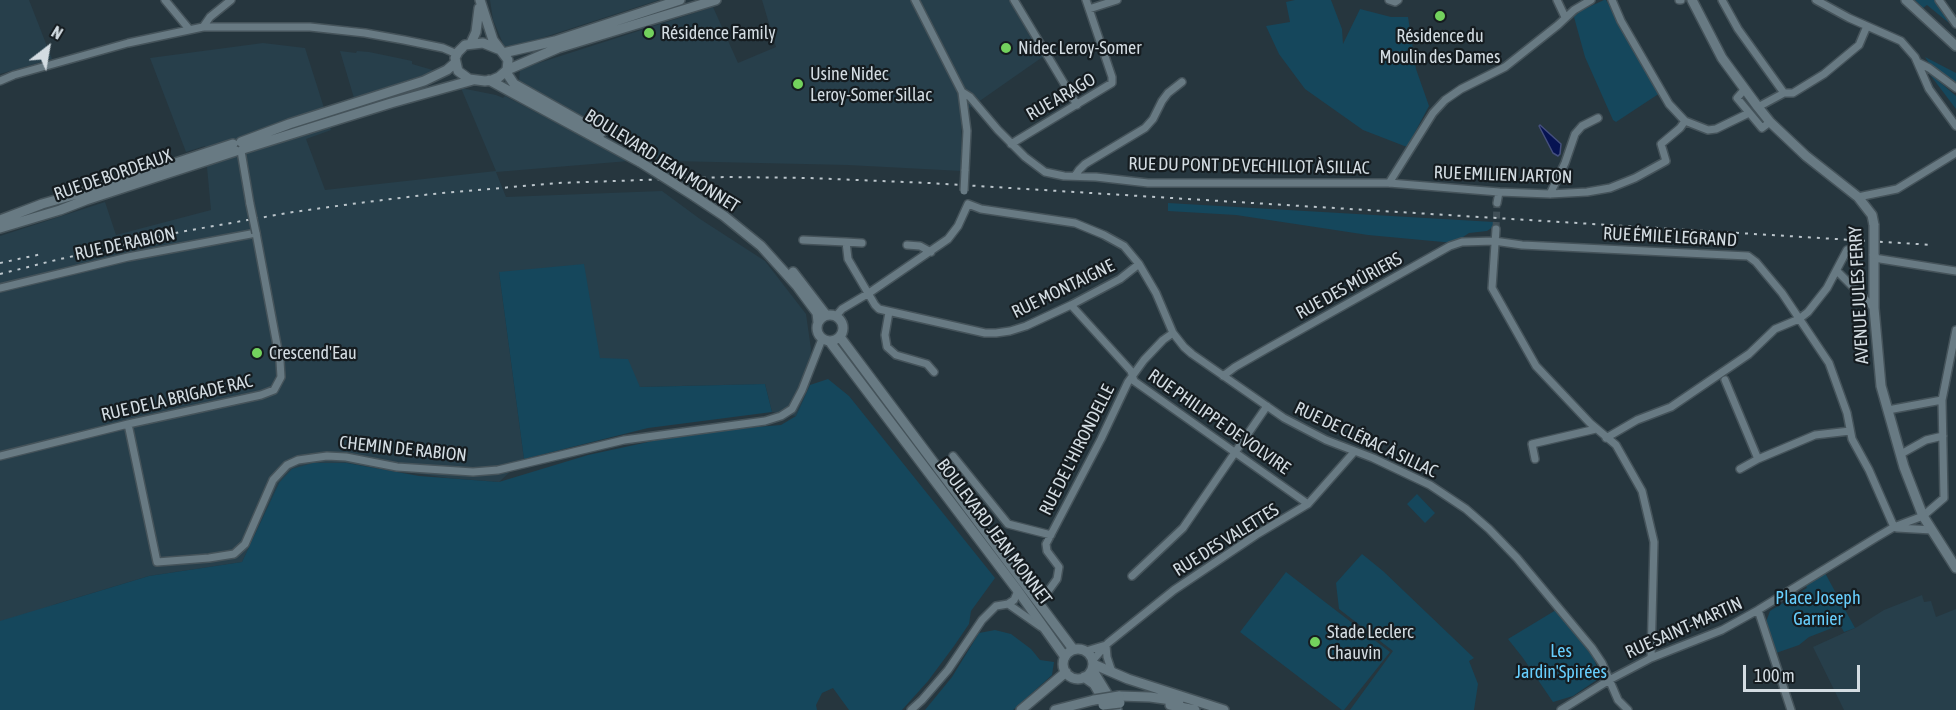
<!DOCTYPE html>
<html>
<head>
<meta charset="utf-8">
<style>
	body { margin:0 }
	#map { position:relative; width:1956px; height:710px; overflow:hidden; background:#26363e; font-family:"Asap Condensed",sans-serif }
	canvas { display:block }
	.north { position:absolute; left:18px; top:18px; width:60px; height:60px; -webkit-text-stroke:4px #151c20; paint-order:stroke; rotate:31deg; font-size:16px; font-weight:700; line-height:24px; text-align:center; color:#d3dce2 }
	.north::after { content:''; display:block; margin:auto; width:21px; height:27px; background:#d3dce2; clip-path:polygon(50% 0,100% 100%,50% 72%,0 100%) }
	.scale { position:absolute; left:1743px; top:665px; width:117px; height:27px; box-sizing:border-box; border:3px solid #d3dce2; border-top:0; padding-left:8px; font-size:18px; line-height:21px; white-space:nowrap; color:#d3dce2; -webkit-text-stroke:4px #151c20; paint-order:stroke }
</style>
</head>
<body>
<div id="map">
<canvas width="1956" height="710"></canvas>
<div class="north">N</div>
<div class="scale">100 m</div>
</div>
<script>
const c = document.querySelector('canvas').getContext('2d');
c.lineJoin = 'round';
function fill(path, color) {
  c.fillStyle = color;
  c.fill(path, 'evenodd');
}
function toPath(rows) {
  const path = new Path2D();
  for (const r of rows) {
    if (r.length === 3) {
      path.moveTo(r[0] + r[2], r[1]);
      path.arc(r[0], r[1], r[2], 0, 2 * Math.PI);
      continue;
    }
    path.moveTo(r[0], r[1]);
    for (let i = 2; i < r.length; i += 2) path.lineTo(r[i], r[i + 1]);
  }
  return path;
}
function trace(path, color, width, dash) {
  c.strokeStyle = color;
  c.lineWidth = width;
  c.lineCap = dash ? 'butt' : 'round';
  c.setLineDash(dash || []);
  c.stroke(path);
}
function label(font, color, halo, rows, align = 'center') {
  c.font = font + ' "Asap Condensed",sans-serif';
  c.lineWidth = 4.5;
  c.setLineDash([]);
  c.textBaseline = 'middle';
  c.strokeStyle = halo;
  c.fillStyle = color;
  for (const [text, x, y, turn = 0] of rows) {
    c.save();
    c.translate(x, y);
    c.rotate((+turn || 0) * Math.PI / 180);
    c.textAlign = isNaN(turn) ? turn : align;
    if (halo) c.strokeText(text, 0, 0);
    c.fillText(text, 0, 0);
    c.restore();
  }
}
fill(toPath([
	[0,0,29,0,52,59,0,74],
	[490,0,659,0,511,48,504,46,493,20],
	[762,0,1010,0,1044,56,961,114,962,171,848,165,671,161,662,162,519,82,520,69,713,7,738,63,776,47],
	[263,43,305,48,331,130,306,139,325,190,496,171,461,88,496,95,503,98,505,96,629,161,496,172,506,197,662,191,700,219,765,261,806,314,811,349,810,385,796,416,772,412,765,384,640,387,600,358,499,272,524,459,499,482,448,478,347,463,279,483,242,562,149,576,56,604,0,626,0,236,105,202,116,235,211,210,205,146,186,152,150,58],
	[340,51,356,53,357,51,369,52,398,58,412,61,412,64,436,71,354,98],
	[1922,595,1924,602,1931,601,1936,617,1956,609,1956,710,1844,710,1813,647,1857,627,1884,610]
]), '#273f4b');
fill(toPath([
	[1295,0,1331,0,1342,29,1343,44,1360,9,1391,17,1408,17,1416,69,1429,106,1407,147,1363,130,1305,89,1279,54,1266,26,1290,22,1286,2],
	[1604,0,1606,0,1660,93,1616,122,1613,120,1585,57,1574,17,1580,11],
	[1915,0,1935,0,1949,23,1927,5,1923,8],
	[1925,57,1956,73,1956,84,1929,63],
	[1928,72,1956,96,1956,109],
	[1168,203,1494,222,1493,227,1487,231,1469,233,1454,243,1368,235,1236,215,1168,211],
	[584,264,600,358,628,359,640,387,765,384,772,412,648,428,524,459,499,272],
	[828,379,849,396,995,578,971,611,969,624,954,646,928,681,902,710,849,710,833,688,822,693,816,705,817,710,0,710,0,621,149,576,242,562,279,483,292,469,313,463,347,463,419,476,499,482,588,455,662,439,722,430,781,425,796,416,810,385],
	[1417,494,1435,513,1425,523,1407,504],
	[1362,554,1383,571,1474,658,1469,661,1478,684,1474,710,1350,710,1393,651,1339,609,1336,583],
	[1286,572,1390,652,1344,710,1342,710,1240,632],
	[1825,573,1855,628,1844,632,1840,625,1809,637,1799,645,1776,653,1766,622,1770,611,1807,588,1805,584],
	[1556,610,1593,657,1601,677,1573,696,1553,702,1523,658,1508,639],
	[995,630,1011,634,1031,649,1040,660,1054,662,1052,675,1013,710,925,710,952,677,979,633]
]), '#15475c');
const water = toPath([
	[1540,125,1561,144,1560,154,1558,156,1553,153,1539,126,1540,125]
]);
fill(water, '#061352');
trace(water, '#444f7d', 1.5);
trace(toPath([
	[1496,229,1497,203]
]), '#404f57', 7, [7, 3.5]);
const street = toPath([
	[165,0,189,29],
	[915,0,962,92,967,131,965,171],
	[1014,0,1077,105],
	[1389,0,1395,2,1398,0],
	[1557,0,1565,17],
	[1612,0,1621,21,1669,104,1685,121,1708,130,1716,129,1749,113],
	[1679,0,1681,0],
	[1722,0,1738,29,1784,93],
	[1816,0,1849,18,1901,41,1915,57,1929,89,1956,126],
	[1939,0,1956,24],
	[1089,9,1117,0],
	[203,27,210,17,231,0],
	[1919,63,1929,68,1956,88],
	[0,81,14,75,128,43,203,27,310,27,365,33,404,40,443,48,457,54],
	[1744,90,1737,98,1762,128,1770,122],
	[962,92,970,97,998,130,1025,157,1045,172,1064,176,1096,177,1148,183,1389,183,1499,192,1550,194,1587,192,1610,188,1635,178,1666,161,1661,144,1680,128,1685,121],
	[1758,107,1784,93,1793,93,1824,74,1859,45,1867,26],
	[1011,144,1112,83,1112,77,1086,0],
	[241,151,250,204],
	[1075,176,1079,170,1085,164,1145,128,1153,119,1162,101,1168,93,1182,82],
	[1389,183,1433,113,1445,100,1461,89,1505,67,1558,25,1574,10,1591,0],
	[1550,194,1565,163,1575,134,1582,126,1598,118],
	[1858,197,1897,189,1956,153],
	[1497,203,1499,192],
	[968,204,981,209,1075,223,1104,235,1124,246,1139,264,1156,293,1173,333,1184,347,1192,354,1284,418,1326,440,1373,458,1430,485,1466,509,1489,529,1517,558,1592,648,1602,663,1618,700,1628,710],
	[1496,229,1492,288,1536,366,1590,423,1616,445,1642,491,1654,542,1651,658],
	[803,240,846,242,848,259,875,305,879,309,985,333,996,333,1010,331,1026,326,1071,305,1120,279,1139,264],
	[846,242,862,243],
	[907,245,920,246,931,252],
	[1874,258,1956,271],
	[1837,271,1874,308],
	[0,288,128,257,256,233,280,361,281,377,274,390,261,395,128,424,0,456],
	[1071,305,1131,371,1134,381,1308,504],
	[889,312,885,335,887,347,896,355,927,364,934,372],
	[836,316,842,309,869,293,948,239,958,226,968,204],
	[1223,376,1235,367,1270,347,1450,246,1462,242,1494,241,1522,245,1748,256,1756,262,1782,293,1829,363,1847,413,1852,439,1869,470,1894,527],
	[1725,380,1758,459,1815,435,1850,431],
	[1888,410,1942,400],
	[128,424,157,562,209,558,234,554,245,544,273,480,287,465,298,460,327,456,346,457,397,467,473,472,498,470,624,440,765,421,781,416,792,409,802,390,822,339],
	[1606,438,1637,420,1671,407,1749,354,1775,329,1799,319,1808,312,1827,288,1847,250],
	[1901,454,1926,440,1943,436],
	[953,456,1008,524,1051,535],
	[1535,459,1532,444,1596,429],
	[1740,469,1758,459],
	[1897,528,1932,530],
	[1132,576,1183,528,1267,406],
	[1049,590,1057,579,1059,567,1047,551,1046,544,1101,439,1128,382,1144,360,1163,340,1173,333],
	[1008,604,1041,627],
	[1758,610,1791,710],
	[1106,645,1107,657,1112,672],
	[1086,651,1106,645],
	[1093,660,1108,643,1174,590,1256,535,1308,504,1354,452],
	[911,710,922,700,948,670,982,620,996,606,1008,604,1014,600,1018,591],
	[1561,710,1611,679,1651,658,1722,630,1758,610,1877,537,1894,527,1923,516,1944,498,1942,400,1956,330]
]);
const secondary = toPath([
	[480,0,493,40,508,60,507,70,499,77,492,80,485,81,469,79,458,71,455,58,458,52,465,45,483,43,498,49],
	[1692,0,1722,58,1758,107,1770,122,1806,156,1858,197,1872,215,1874,225],
	[1906,0,1956,46],
	[471,43,476,32,479,8],
	[503,53,555,41,680,0],
	[507,70,558,48,716,0],
	[506,72,514,84,601,133],
	[489,80,640,162],
	[241,142,289,124,424,81,447,70,455,63],
	[243,149,391,103,473,80],
	[694,196,724,216,761,246,797,286,817,313,818,322],
	[0,220,42,204,112,184,233,144],
	[0,228,60,210,86,200,236,151],
	[1874,254,1874,308,1881,386,1904,467,1923,516,1956,568],
	[793,272,826,315],
	[830,328,13],
	[840,337,1073,649],
	[830,342,1018,591,1065,657],
	[1078,664,15],
	[1093,664,1128,679,1224,710],
	[1092,669,1117,710],
	[1084,677,1094,684,1109,710],
	[1119,696,1150,697,1179,701],
	[1170,705,1195,710],
	[1021,710,1066,672],
	[1055,710,1094,700]
]);
trace(street, '#45535a', 10);
trace(secondary, '#45535a', 12);
trace(street, '#687a83', 7);
trace(secondary, '#687a83', 9);
trace(toPath([
	[0,263,42,254],
	[0,274,56,260,180,232,293,212,359,203,432,194,558,183,727,177,810,178,929,183,1933,245]
]), '#bbc5cb', 2, [3, 6]);
const streetBridge = toPath([
	[964,191,965,171],
	[250,204,256,233]
]);
const secondaryBridge = toPath([
	[640,162,694,196],
	[1874,225,1874,254],
	[1094,700,1119,696],
	[1103,705,1120,703]
]);
trace(streetBridge, '#45535a', 10, []);
trace(secondaryBridge, '#45535a', 12, []);
trace(streetBridge, '#687a83', 7);
trace(secondaryBridge, '#687a83', 9);
for (const [x, y, r, color] of [
	[1440,16,6,"#73d25d"],
	[649,33,6,"#73d25d"],
	[1006,48,6,"#73d25d"],
	[798,84,6,"#73d25d"],
	[257,353,6,"#73d25d"],
	[1315,642,6,"#73d25d"]
]) {
  const dot = new Path2D();
  dot.arc(x, y, r, 0, 2 * Math.PI);
  c.fillStyle = color;
  c.fill(dot);
  trace(dot, '#151c20', 2);
}
label('18px', '#d3dce2', '#151c20', [
	["Résidence Family",661,33],
	["Résidence du",1440,36,"center"],
	["Moulin des Dames",1440,57,"center"],
	["Nidec Leroy-Somer",1018,48],
	["Usine Nidec",810,74],
	["Leroy-Somer Sillac",810,95],
	["Crescend'Eau",269,353],
	["Stade Leclerc",1327,632],
	["Chauvin",1327,653]
], 'left');
label('18px', '#d3dce2', '#151c20', [
	["RUE ARAGO",1061,97,-30],
	["BOULEVARD JEAN MONNET",662,161,32],
	["RUE DU PONT DE VECHILLOT À SILLAC",1249,166,1],
	["RUE DE BORDEAUX",113,175,-19],
	["RUE EMILIEN JARTON",1503,175,2],
	["RUE ÉMILE LEGRAND",1670,237,3],
	["RUE DE RABION",125,244,-12],
	["RUE DES MÛRIERS",1349,286,-29],
	["RUE MONTAIGNE",1063,289,-26],
	["AVENUE JULES FERRY",1859,295,-93],
	["RUE DE LA BRIGADE RAC",177,398,-13],
	["RUE PHILIPPE DE VOLVIRE",1219,422,35],
	["RUE DE CLÉRAC À SILLAC",1366,440,25],
	["CHEMIN DE RABION",403,449,6],
	["RUE DE L'HIRONDELLE",1077,450,-63],
	["BOULEVARD JEAN MONNET",994,532,53],
	["RUE DES VALETTES",1226,540,-32],
	["RUE SAINT-MARTIN",1684,628,-24]
]);
label('18px', '#67cefd', '#151c20', [
	["Place Joseph",1818,598],
	["Garnier",1818,619],
	["Les",1561,651],
	["Jardin'Spirées",1561,672]
]);
</script>
</body>
</html>
